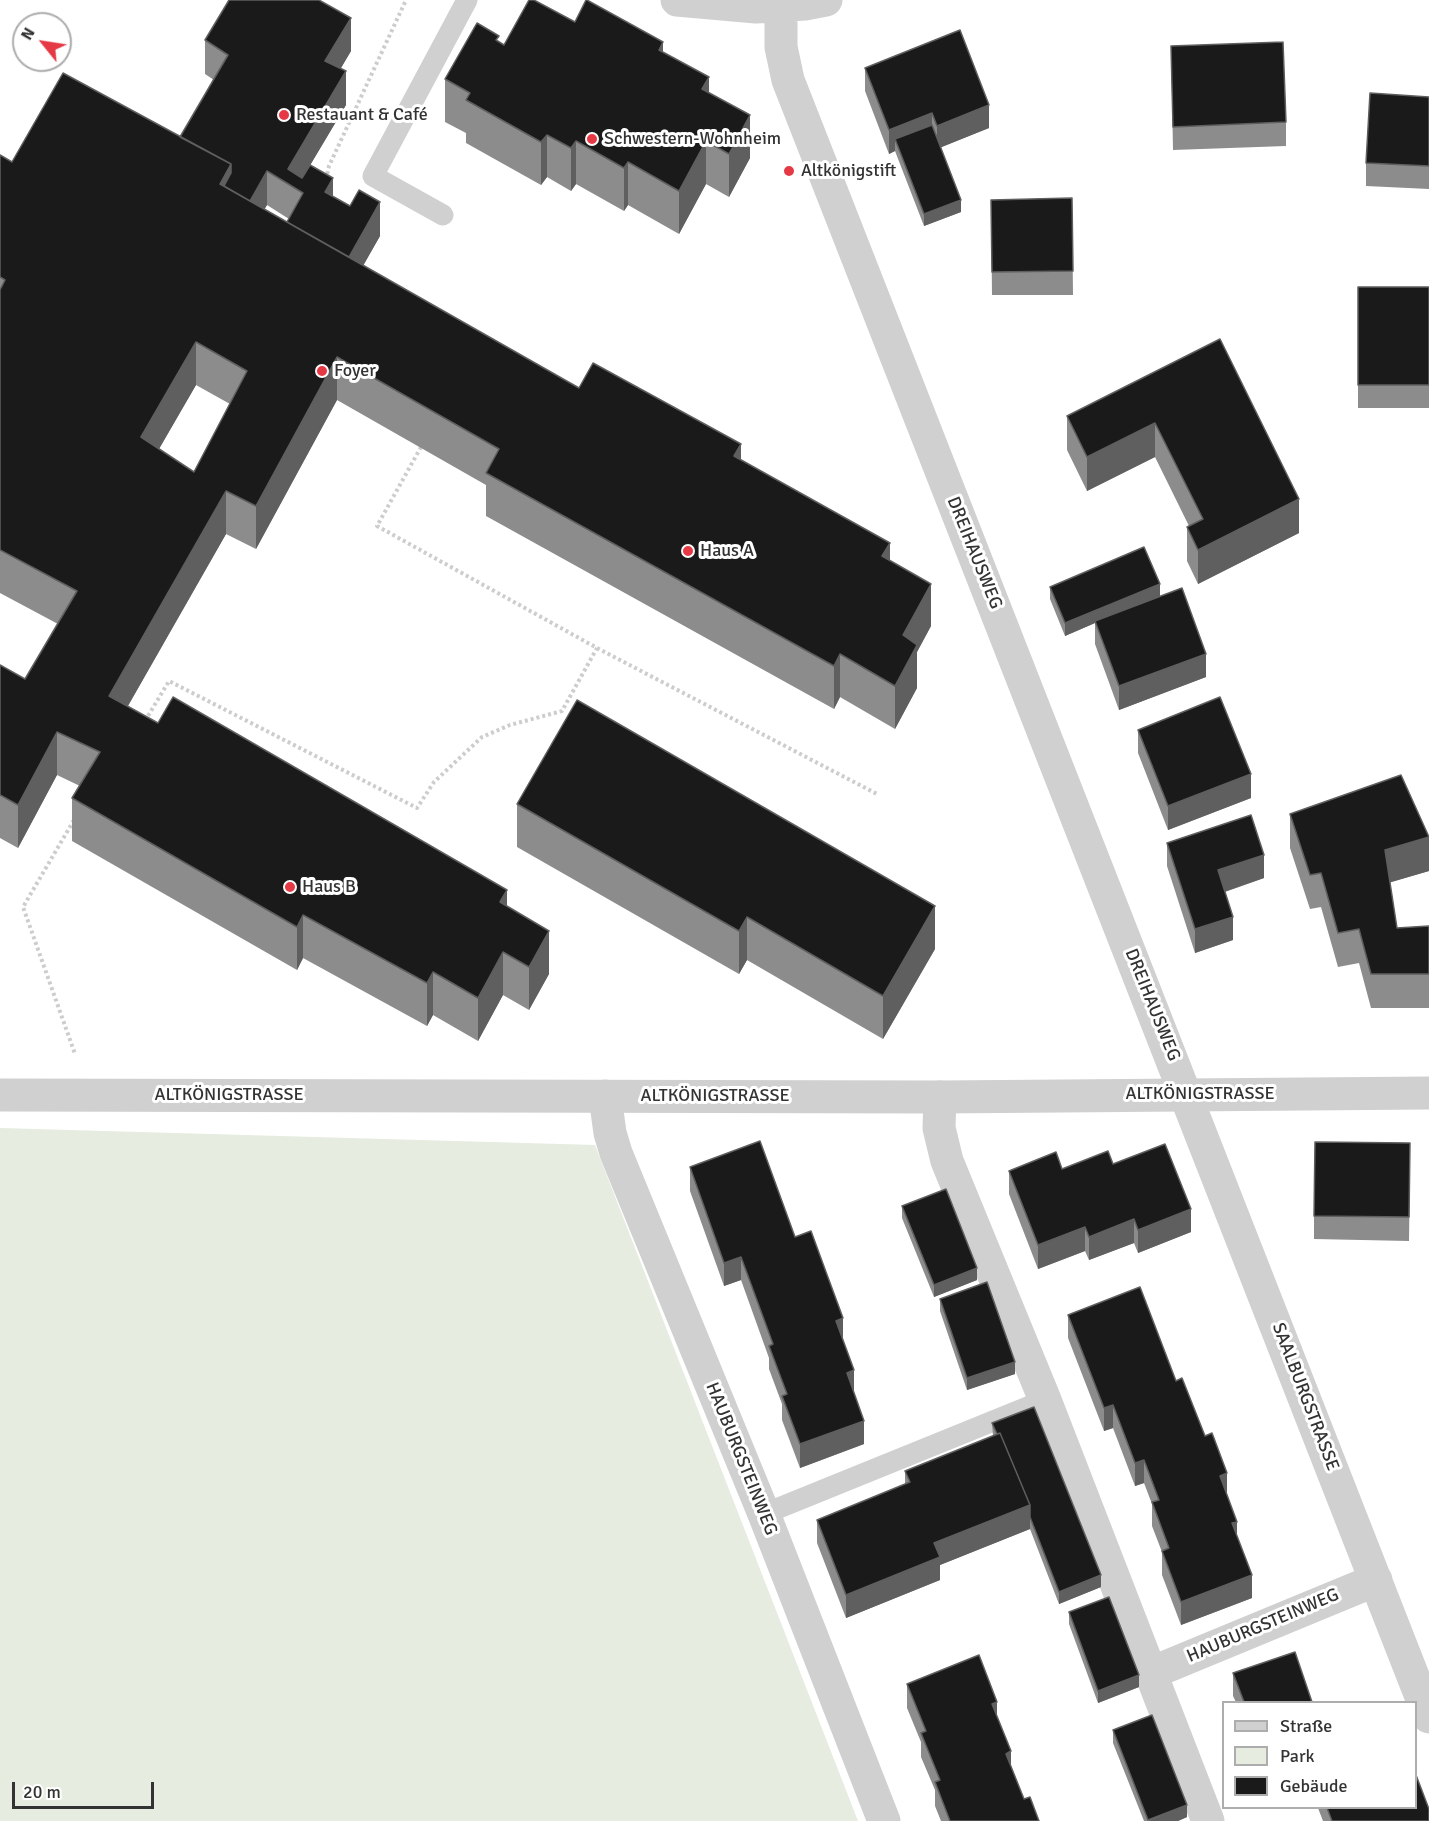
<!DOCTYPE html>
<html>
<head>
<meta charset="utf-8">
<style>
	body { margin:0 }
	#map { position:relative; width:1429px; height:1821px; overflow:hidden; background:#fff; font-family:Signika,sans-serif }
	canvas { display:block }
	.legend { position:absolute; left:1222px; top:1701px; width:195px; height:108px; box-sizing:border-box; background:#fff; border:2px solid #adadad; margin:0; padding:8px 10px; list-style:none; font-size:18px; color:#333 }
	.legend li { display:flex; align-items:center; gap:12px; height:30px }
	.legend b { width:30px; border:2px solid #adadad }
	.north { position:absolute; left:12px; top:12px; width:60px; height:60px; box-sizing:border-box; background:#fff; border:2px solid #adadad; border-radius:50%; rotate:300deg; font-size:16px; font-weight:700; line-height:24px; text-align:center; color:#333 }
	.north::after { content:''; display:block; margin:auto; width:21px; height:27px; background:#e63946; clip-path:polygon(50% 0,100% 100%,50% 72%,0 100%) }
	.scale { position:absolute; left:12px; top:1782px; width:142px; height:27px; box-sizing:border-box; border:3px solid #333; border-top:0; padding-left:8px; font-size:18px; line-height:21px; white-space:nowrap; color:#333; -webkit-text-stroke:4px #fff; paint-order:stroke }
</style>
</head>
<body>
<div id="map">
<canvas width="1429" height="1821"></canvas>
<ul class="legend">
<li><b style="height:8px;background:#d0d0d0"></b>Straße</li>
<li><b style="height:16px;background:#e6ecdf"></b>Park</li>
<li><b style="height:16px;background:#1a1a1a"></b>Gebäude</li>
</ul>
<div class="north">N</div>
<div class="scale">20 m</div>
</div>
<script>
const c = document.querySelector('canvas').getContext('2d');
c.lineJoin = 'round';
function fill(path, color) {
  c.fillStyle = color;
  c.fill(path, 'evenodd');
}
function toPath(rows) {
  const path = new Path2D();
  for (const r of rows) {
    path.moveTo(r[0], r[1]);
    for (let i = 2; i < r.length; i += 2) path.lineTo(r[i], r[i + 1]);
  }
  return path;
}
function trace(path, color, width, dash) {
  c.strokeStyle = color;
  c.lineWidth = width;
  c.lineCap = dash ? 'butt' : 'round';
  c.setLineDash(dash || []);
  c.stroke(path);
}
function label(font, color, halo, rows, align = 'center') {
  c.font = font + ' Signika,sans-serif';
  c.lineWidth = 6;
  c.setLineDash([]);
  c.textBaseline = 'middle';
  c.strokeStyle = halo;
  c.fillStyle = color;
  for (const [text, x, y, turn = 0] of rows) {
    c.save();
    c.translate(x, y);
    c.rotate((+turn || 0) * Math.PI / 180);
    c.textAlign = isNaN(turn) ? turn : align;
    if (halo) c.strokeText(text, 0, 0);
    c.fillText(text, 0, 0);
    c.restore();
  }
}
fill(toPath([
	[0,1128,595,1145,858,1821,0,1821]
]), '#e6ecdf');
trace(toPath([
	[326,180,329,166,406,0],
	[421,447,377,526,597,648,877,794],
	[145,721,169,681,417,808,434,782,482,737,510,725,562,711,597,648],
	[74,820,23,907,75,1054]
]), '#cdcdcd', 4, [3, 3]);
trace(toPath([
	[443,215,373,176,467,0],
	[764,1514,1045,1400]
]), '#d0d0d0', 21);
trace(toPath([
	[677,0,756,7,805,4,826,0],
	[781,6,781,47,788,80,1429,1717],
	[605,1096,610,1133,616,1153,764,1514,884,1821],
	[940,1097,939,1128,947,1161,1045,1400,1208,1821],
	[1151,1673,1376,1580]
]), '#d0d0d0', 33);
trace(toPath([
	[0,1095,940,1097,1429,1093]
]), '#d0d0d0', 33);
fill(toPath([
	[575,22,663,52,709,92,750,158,729,197,706,184,679,234,628,205,624,211,576,184,571,191,547,177,541,185,466,143,466,133,445,122,445,79,499,42,504,45],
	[205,40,351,51,341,68,346,105,310,165,333,197,380,236,363,265,579,388,741,460,890,560,931,626,917,652,917,688,895,729,840,697,834,709,486,516,486,485,337,400,256,549,226,534,128,706,158,723,507,907,549,974,529,1010,503,995,478,1041,433,1015,427,1026,303,958,297,970,72,841,72,798,80,786,57,775,18,848,0,838,0,665,25,679,58,624,0,593,0,155,12,162,180,137,214,80,205,74],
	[267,205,289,219,287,222,264,209],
	[196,385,230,404,194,472,159,449],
	[1171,46,1286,122,1286,146,1173,150],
	[865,68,989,128,941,147,961,212,924,226,895,151,889,154,865,91],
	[1429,97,1429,189,1366,186,1366,163],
	[1072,198,1073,295,992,295,991,200],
	[1358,287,1429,287,1429,408,1358,408],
	[1220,339,1299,533,1198,584,1187,561,1187,527,1189,526,1155,457,1087,491,1067,450,1067,416],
	[1050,587,1160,596,1206,677,1119,710,1095,644,1095,623,1065,636,1050,599],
	[1138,730,1251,798,1168,830,1138,753],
	[517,804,935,949,883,1039,747,960,739,974,517,847],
	[1290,814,1429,835,1429,871,1390,882,1397,928,1429,926,1429,1008,1371,1008,1359,963,1338,967,1321,907,1310,909,1290,848],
	[1167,843,1264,878,1225,892,1233,940,1195,953,1167,866],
	[1113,1164,1191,1232,1138,1253,1134,1243,1089,1260,1085,1251,1038,1269,1009,1194,1009,1171,1062,1169],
	[690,1167,795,1237,843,1340,864,1444,800,1468,782,1420,782,1404,769,1369,769,1358,741,1280,724,1286,690,1191],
	[1410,1167,1409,1241,1314,1239,1314,1216],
	[902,1206,977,1280,934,1297,902,1218],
	[940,1299,1015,1374,967,1390,940,1311],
	[1068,1315,1176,1381,1227,1496,1252,1598,1181,1625,1162,1575,1162,1552,1152,1526,1152,1504,1144,1483,1135,1486,1113,1428,1104,1431,1068,1338],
	[992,1423,1101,1587,1059,1604,1030,1529,940,1565,940,1580,846,1618,817,1543,817,1520,905,1484,905,1471,993,1436],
	[1069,1612,1139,1687,1098,1703,1069,1624],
	[1233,1673,1312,1702,1236,1702,1233,1696],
	[907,1684,997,1718,1011,1766,1024,1799,1039,1821,941,1821,935,1806,935,1790,921,1757,921,1742,907,1708],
	[1113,1730,1187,1817,1178,1821,1144,1821,1113,1743],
	[1318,1808,1416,1808,1429,1821,1323,1821]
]), '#8c8c8c');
fill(toPath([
	[351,18,351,51,325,95,325,61],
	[663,42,663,85,659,50],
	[346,71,346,105,296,189,288,169],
	[709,77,709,120,702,89],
	[989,105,989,128,937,149,937,126],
	[932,113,932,137,895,139,895,151,889,154,889,130],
	[750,115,750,158,729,197,729,154],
	[547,135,547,177,541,185,541,142],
	[576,141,576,184,571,191,571,148],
	[706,141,706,184,679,234,679,191],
	[628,162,628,205,624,211,624,168],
	[231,164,231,199,220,184],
	[267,171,267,205,246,242,246,208],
	[333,178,333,212,325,192],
	[961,200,961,212,924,226,924,214],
	[380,202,380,236,345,298,345,264],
	[196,342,196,385,141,480,141,437],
	[337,357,337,400,256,549,256,506],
	[1155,423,1155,457,1087,491,1087,457],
	[741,444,741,487,734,456],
	[226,491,226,534,109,739,109,696],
	[1299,499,1299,533,1198,584,1198,550],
	[890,543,890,586,882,556],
	[931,584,931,626,917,652,917,688,895,729,895,686,903,635],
	[1160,584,1160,596,1095,621,1095,623,1065,636,1065,623],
	[840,654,840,697,834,709,834,666],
	[1206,654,1206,677,1119,710,1119,686],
	[57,732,57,775,18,848,18,805],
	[1251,774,1251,798,1168,830,1168,806],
	[1429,837,1429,871,1385,884,1385,850],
	[1264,855,1264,878,1218,894,1218,870],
	[507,890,507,933,500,902],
	[935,906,935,949,883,1039,883,996],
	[303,915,303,958,297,970,297,927],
	[747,917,747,960,739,974,739,931],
	[1233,917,1233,940,1195,953,1195,929],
	[549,931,549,974,529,1010,529,967],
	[503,952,503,995,478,1041,478,998],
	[433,972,433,1015,427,1026,427,983],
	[1191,1209,1191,1232,1138,1253,1138,1230],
	[1134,1219,1134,1243,1089,1260,1089,1237],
	[1085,1227,1085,1251,1038,1269,1038,1245],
	[741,1257,741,1280,724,1286,724,1263],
	[977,1268,977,1280,934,1297,934,1285],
	[843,1318,843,1342,836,1321],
	[1015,1362,1015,1374,967,1390,967,1378],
	[854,1370,854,1393,847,1373],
	[1113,1405,1113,1428,1104,1431,1104,1408],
	[864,1421,864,1444,800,1468,800,1444],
	[1144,1460,1144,1483,1135,1486,1135,1463],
	[1227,1473,1227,1496,1220,1476],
	[1030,1505,1030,1529,940,1565,940,1580,846,1618,846,1595,934,1543],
	[1237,1522,1237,1545,1232,1523],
	[1101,1575,1101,1587,1059,1604,1059,1592],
	[1252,1575,1252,1598,1181,1625,1181,1602],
	[1139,1675,1139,1687,1098,1703,1098,1691],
	[997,1702,997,1725,992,1704],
	[1011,1751,1011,1775,1006,1754],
	[1187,1805,1187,1817,1178,1821,1148,1821]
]), '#5f5f5f');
const building = toPath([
	[229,0,319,0,351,18,325,61,346,71,288,169,302,178,310,165,333,178,325,192,350,206,359,190,380,202,349,257,287,222,303,193,267,171,250,201,224,186,231,173,231,164,180,137,228,55,205,40,229,0],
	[529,0,534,0,575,22,586,0,587,0,663,42,659,50,709,77,702,89,750,115,729,154,706,141,679,191,628,162,624,168,576,141,571,148,547,135,541,142,466,100,470,93,445,79,477,23,499,36,496,40,504,45,529,0],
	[960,30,989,105,937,126,932,113,889,130,865,68,960,30],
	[1283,42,1286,122,1173,127,1171,46,1283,42],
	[63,73,231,164,220,184,579,388,593,363,741,444,734,456,890,543,882,556,931,584,903,635,917,645,895,686,840,654,834,666,486,473,499,449,337,357,256,506,226,491,109,696,158,723,173,697,507,890,500,902,549,931,529,967,503,952,478,998,433,972,427,983,303,915,297,927,72,798,100,752,57,732,18,805,0,795,0,665,25,679,77,591,0,550,0,290,5,280,0,277,0,155,12,162,63,73],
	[196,342,247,371,194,472,141,437,196,342],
	[1370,93,1429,97,1429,166,1366,163,1370,93],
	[932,125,961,200,924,214,895,139,932,125],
	[1072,198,1073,271,992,272,991,200,1072,198],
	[1358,287,1429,287,1429,385,1358,385,1358,287],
	[1220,339,1299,499,1198,550,1187,527,1203,519,1155,423,1087,457,1067,416,1220,339],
	[1144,547,1160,584,1065,623,1050,587,1144,547],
	[1182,588,1206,654,1119,686,1095,621,1182,588],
	[1220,697,1251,774,1168,806,1138,730,1220,697],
	[577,700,935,906,883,996,747,917,739,931,517,804,577,700],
	[1401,775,1429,837,1385,850,1397,928,1429,926,1429,974,1371,974,1359,929,1338,933,1321,873,1310,875,1290,814,1401,775],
	[1251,815,1264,855,1218,870,1233,917,1195,929,1167,843,1251,815],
	[760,1141,795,1237,811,1231,826,1272,843,1318,836,1321,854,1370,847,1373,864,1421,800,1444,782,1396,787,1394,769,1346,773,1344,741,1257,724,1263,690,1167,760,1141],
	[1315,1142,1410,1143,1409,1217,1314,1216,1315,1142],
	[1165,1144,1191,1209,1138,1230,1134,1219,1089,1237,1085,1227,1038,1245,1009,1171,1056,1152,1062,1169,1108,1151,1113,1164,1165,1144],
	[946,1189,977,1268,934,1285,902,1206,946,1189],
	[987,1282,1015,1362,967,1378,940,1299,987,1282],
	[1140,1287,1176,1381,1182,1378,1205,1436,1212,1433,1227,1473,1220,1476,1237,1522,1232,1523,1252,1575,1181,1602,1162,1551,1169,1548,1152,1502,1159,1500,1144,1460,1135,1463,1113,1405,1104,1408,1068,1315,1140,1287],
	[1034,1407,1101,1575,1059,1592,1030,1517,1030,1505,1000,1433,997,1434,992,1423,1034,1407],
	[1000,1433,1030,1505,934,1543,940,1557,846,1595,817,1520,910,1482,905,1471,1000,1433],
	[1109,1597,1139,1675,1098,1691,1069,1612,1109,1597],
	[1295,1652,1312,1702,1244,1702,1233,1673,1295,1652],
	[979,1655,997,1702,992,1704,1011,1751,1006,1754,1024,1799,1030,1797,1039,1821,950,1821,935,1782,940,1780,921,1733,926,1731,907,1684,979,1655],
	[1152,1715,1187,1805,1148,1820,1113,1730,1152,1715],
	[1416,1775,1429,1809,1429,1821,1332,1821,1327,1808,1416,1808,1416,1775]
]);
fill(building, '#1a1a1a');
trace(building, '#5f5f5f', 1.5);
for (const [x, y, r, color] of [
	[284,115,6,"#e63946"],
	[592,139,6,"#e63946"],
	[789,171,6,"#e63946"],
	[322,371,6,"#e63946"],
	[688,551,6,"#e63946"],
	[290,887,6,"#e63946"]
]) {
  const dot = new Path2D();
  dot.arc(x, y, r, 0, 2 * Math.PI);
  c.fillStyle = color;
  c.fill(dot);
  trace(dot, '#fff', 2);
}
label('18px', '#333', '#fff', [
	["Restauant & Café",296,115],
	["Schwestern-Wohnheim",604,139],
	["Altkönigstift",801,171],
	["Foyer",334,371],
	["Haus A",700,551],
	["Haus B",302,887]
], 'left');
label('18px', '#333', '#fff', [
	["DREIHAUSWEG",974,553,68],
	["DREIHAUSWEG",1152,1005,68],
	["ALTKÖNIGSTRASSE",1200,1094],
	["ALTKÖNIGSTRASSE",229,1095],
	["ALTKÖNIGSTRASSE",715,1096],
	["SAALBURGSTRASSE",1305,1397,69],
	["HAUBURGSTEINWEG",741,1459,68],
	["HAUBURGSTEINWEG",1263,1626,-23]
]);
</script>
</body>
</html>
